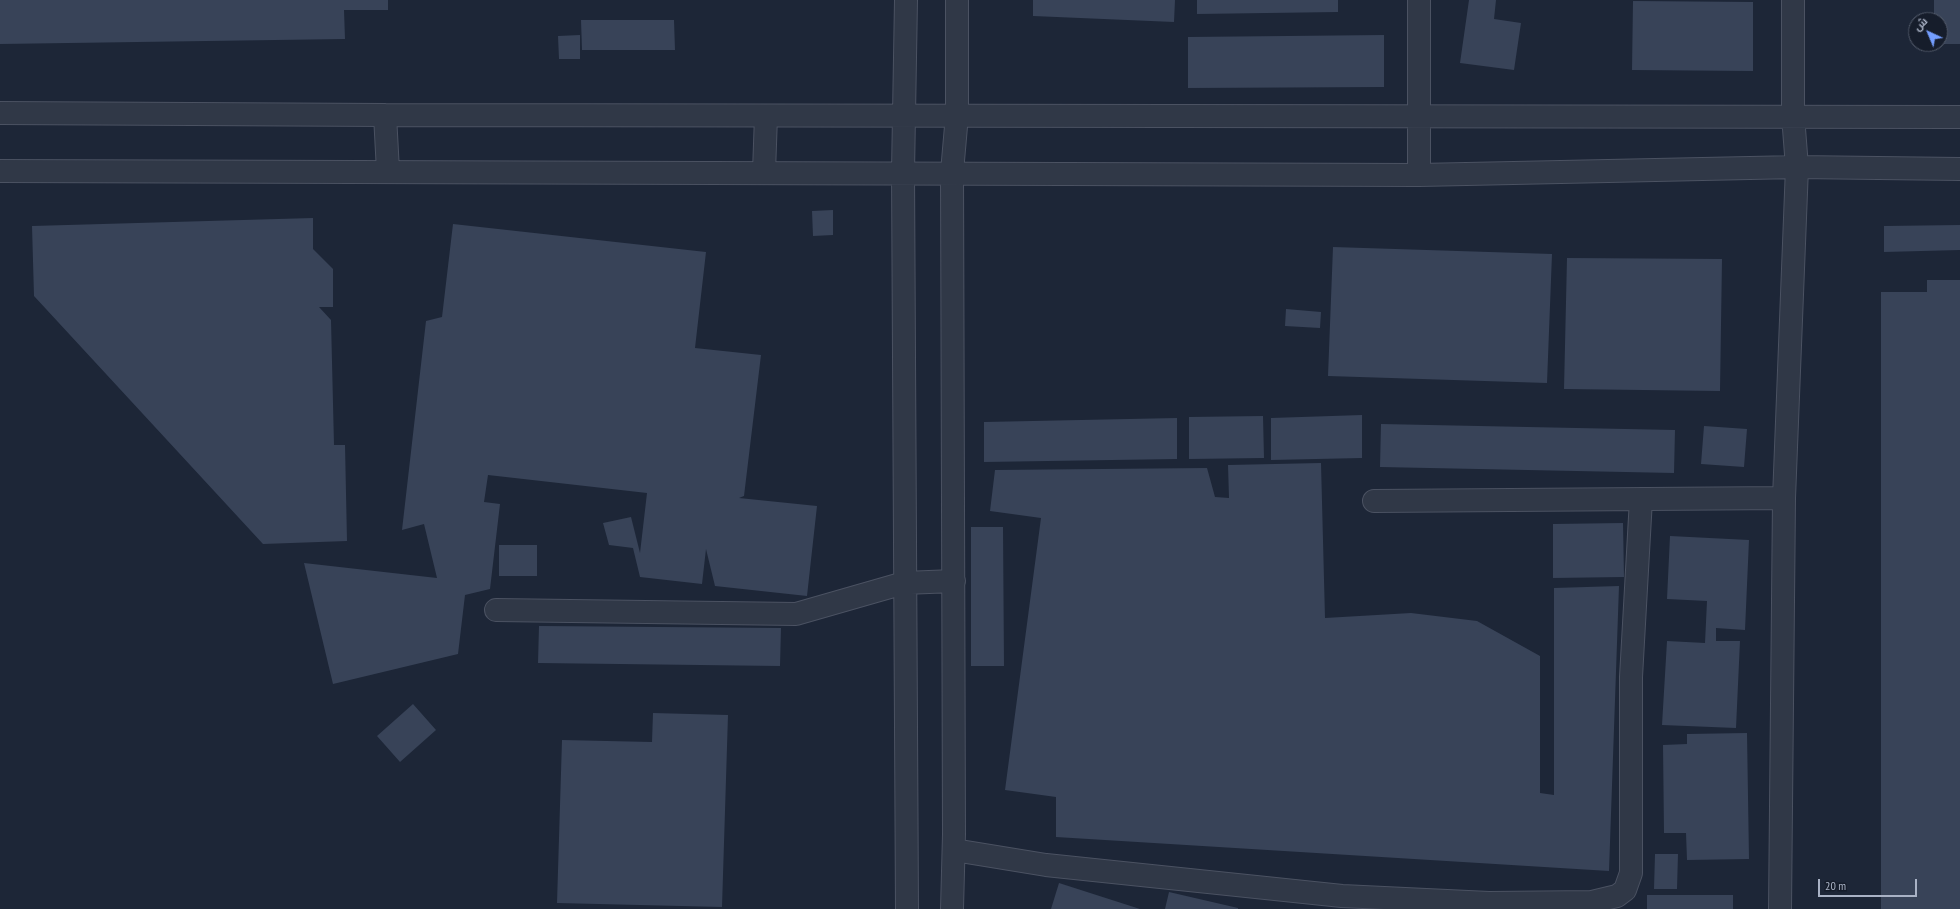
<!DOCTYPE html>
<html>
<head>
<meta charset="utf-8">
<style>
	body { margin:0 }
	#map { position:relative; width:1960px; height:909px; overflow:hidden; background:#1d2637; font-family:"PT Sans Narrow",Cairo,sans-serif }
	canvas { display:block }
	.north { position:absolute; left:1908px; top:12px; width:40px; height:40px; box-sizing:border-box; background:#161d2b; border:1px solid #515969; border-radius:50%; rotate:316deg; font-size:11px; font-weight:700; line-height:16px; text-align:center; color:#a9b2c5 }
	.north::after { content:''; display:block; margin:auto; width:14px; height:18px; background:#749eff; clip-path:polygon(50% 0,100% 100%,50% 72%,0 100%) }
	.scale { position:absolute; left:1818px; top:879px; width:99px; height:18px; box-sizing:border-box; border:2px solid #a9b2c5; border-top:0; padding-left:5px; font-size:12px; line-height:14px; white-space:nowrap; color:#a9b2c5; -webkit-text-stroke:3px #161d2b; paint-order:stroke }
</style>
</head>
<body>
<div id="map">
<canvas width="1960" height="909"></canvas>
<div class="north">ش</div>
<div class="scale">20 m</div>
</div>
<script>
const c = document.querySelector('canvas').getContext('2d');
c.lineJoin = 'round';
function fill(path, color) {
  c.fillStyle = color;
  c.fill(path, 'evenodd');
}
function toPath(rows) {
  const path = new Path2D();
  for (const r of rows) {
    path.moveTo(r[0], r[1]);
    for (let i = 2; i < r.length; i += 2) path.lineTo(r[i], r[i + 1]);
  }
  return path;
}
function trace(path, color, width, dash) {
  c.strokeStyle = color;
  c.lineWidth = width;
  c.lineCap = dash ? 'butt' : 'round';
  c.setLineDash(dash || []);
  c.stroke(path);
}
fill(toPath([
	[0,0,388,0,388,10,344,10,345,39,0,44],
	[1033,0,1175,0,1174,22,1033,16],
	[1197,0,1338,0,1338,12,1197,14],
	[1469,0,1496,0,1494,19,1521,23,1514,70,1460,63],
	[1934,0,1960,0,1960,44,1940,44,1940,20,1934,20],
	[1633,1,1753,2,1753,71,1632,70],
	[581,20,674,20,675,50,582,50],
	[580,35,580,59,559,59,558,36],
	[1384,35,1384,87,1188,88,1188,37],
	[833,210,833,235,813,236,812,211],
	[313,218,313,249,333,269,333,307,319,307,331,320,334,445,345,445,347,541,263,544,34,296,32,226],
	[453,224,706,252,695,348,761,355,744,496,739,498,817,506,807,596,715,586,706,549,702,584,640,577,633,548,609,545,603,523,631,517,640,553,647,493,488,475,484,502,500,504,490,589,465,595,458,654,333,684,304,563,437,578,424,524,402,530,426,321,442,317],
	[1960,225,1960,250,1884,252,1884,226],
	[1333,247,1552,254,1547,383,1328,376],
	[1567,258,1722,259,1720,391,1564,389],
	[1927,280,1960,280,1960,909,1881,909,1881,292,1927,292],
	[1286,309,1321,312,1320,328,1285,326],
	[1362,415,1362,458,1271,460,1271,418],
	[1263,416,1264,458,1189,459,1189,417],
	[1177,418,1177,459,984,462,984,422],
	[1381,424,1675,430,1674,473,1380,467],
	[1704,426,1747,429,1744,467,1701,464],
	[1321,463,1325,618,1411,613,1477,621,1540,656,1540,793,1554,795,1554,588,1619,586,1609,871,1056,837,1056,797,1005,790,1041,518,990,511,995,470,1207,468,1215,497,1229,498,1228,465],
	[1623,523,1624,577,1553,578,1553,524],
	[971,527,1003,527,1004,666,971,666],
	[1670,536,1749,540,1745,630,1716,628,1716,641,1740,641,1736,728,1662,725,1667,641,1705,643,1707,601,1667,599],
	[499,545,537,545,537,576,499,576],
	[539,626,781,628,780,666,538,663],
	[413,704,436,730,400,762,377,736],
	[653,713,728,715,722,907,557,903,562,740,652,742],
	[1747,733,1749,859,1687,860,1686,833,1664,833,1663,745,1687,744,1687,734],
	[1655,854,1678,854,1677,889,1654,889],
	[1059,883,1140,909,1051,909],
	[1169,892,1238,908,1238,909,1165,909],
	[1647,895,1733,895,1733,909,1647,909]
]), '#384358');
const minor = toPath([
	[906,0,903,172,907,909],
	[0,113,385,115,1960,117],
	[385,115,388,171],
	[0,171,1419,175,1797,167,1960,169],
	[764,172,766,116],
	[1419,175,1419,0],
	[1374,501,1784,498],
	[496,610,796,614,904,583,954,581],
	[954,850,1046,865,1342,896,1489,903,1592,902,1617,896,1625,890,1631,873,1631,677,1641,499],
	[952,909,954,834,952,172,957,115,957,0],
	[1780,909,1784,498,1797,167,1793,116,1793,0]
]);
trace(minor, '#4b5262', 24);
trace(minor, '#303847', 22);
</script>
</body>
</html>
